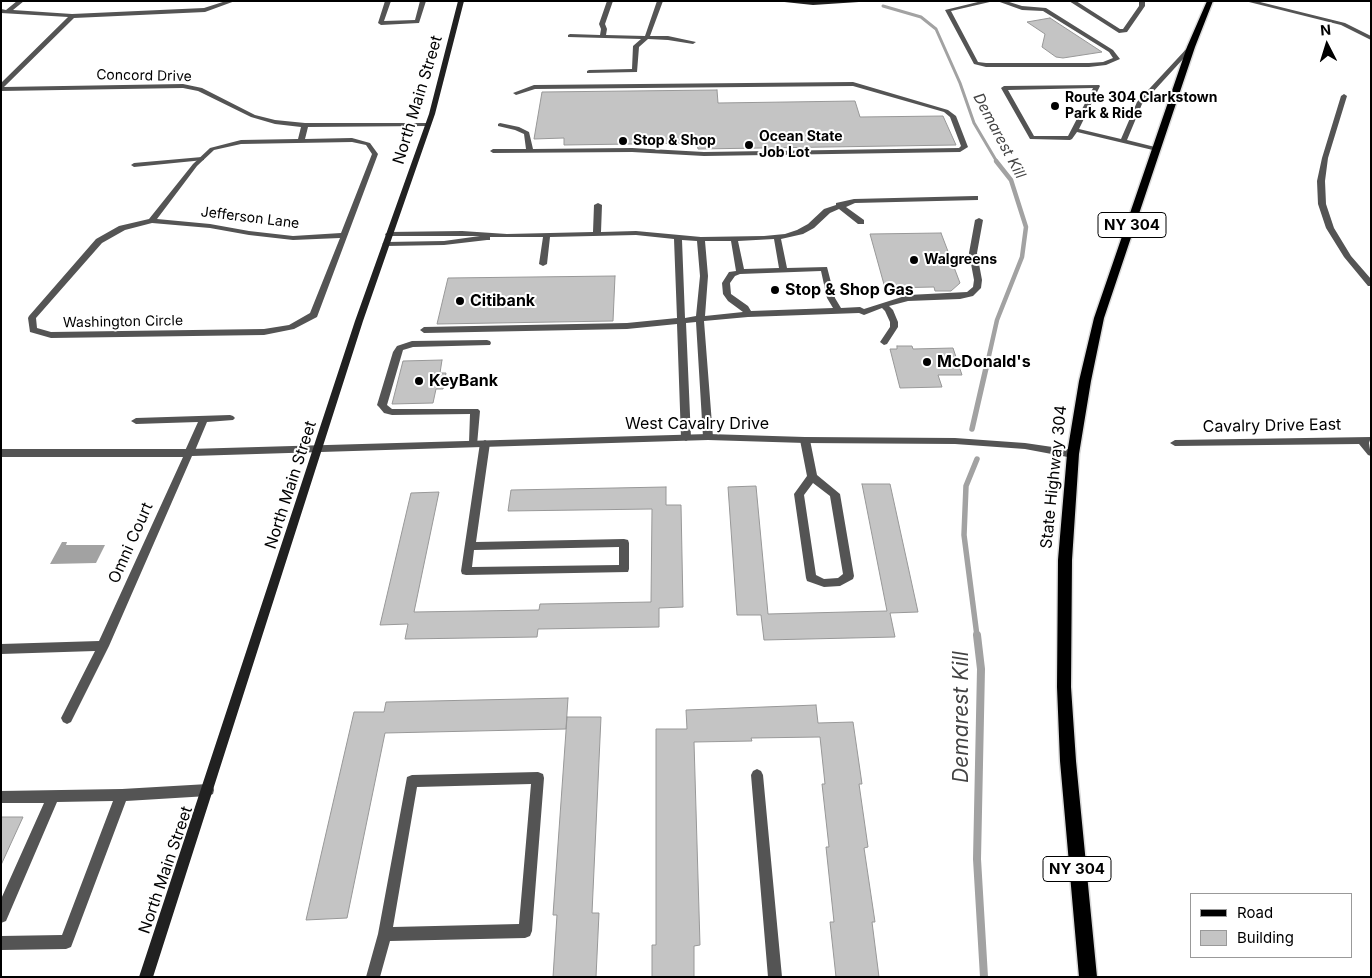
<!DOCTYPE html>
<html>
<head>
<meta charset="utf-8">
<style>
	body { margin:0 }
	#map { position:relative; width:1372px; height:978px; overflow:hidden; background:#fff; font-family:Inter,sans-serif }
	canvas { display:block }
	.frame { position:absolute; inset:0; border:2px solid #000; pointer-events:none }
	.legend { position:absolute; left:1190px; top:893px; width:162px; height:65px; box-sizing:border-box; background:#fff; border:1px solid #999; margin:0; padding:6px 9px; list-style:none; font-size:15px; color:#000 }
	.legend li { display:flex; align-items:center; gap:10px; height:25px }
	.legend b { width:25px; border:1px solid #999 }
	.north { position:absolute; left:1302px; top:20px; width:50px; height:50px; -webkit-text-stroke:4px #fff; paint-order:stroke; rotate:355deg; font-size:14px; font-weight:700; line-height:20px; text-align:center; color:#000 }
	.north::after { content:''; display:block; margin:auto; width:18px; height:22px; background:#000; clip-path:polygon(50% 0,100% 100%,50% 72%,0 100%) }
</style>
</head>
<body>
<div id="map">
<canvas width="1372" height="978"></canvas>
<div class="frame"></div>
<ul class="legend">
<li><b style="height:6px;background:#000"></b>Road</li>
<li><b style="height:14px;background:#c4c4c4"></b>Building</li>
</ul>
<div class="north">N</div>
</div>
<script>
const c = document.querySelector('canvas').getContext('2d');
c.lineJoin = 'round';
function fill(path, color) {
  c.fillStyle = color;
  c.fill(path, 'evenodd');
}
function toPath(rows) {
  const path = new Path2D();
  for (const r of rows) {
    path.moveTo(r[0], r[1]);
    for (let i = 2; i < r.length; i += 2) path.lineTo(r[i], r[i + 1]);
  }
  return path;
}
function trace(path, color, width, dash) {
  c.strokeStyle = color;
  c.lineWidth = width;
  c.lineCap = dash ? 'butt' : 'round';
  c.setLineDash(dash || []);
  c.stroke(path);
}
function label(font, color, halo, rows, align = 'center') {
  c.font = font + ' Inter,sans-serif';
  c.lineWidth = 4;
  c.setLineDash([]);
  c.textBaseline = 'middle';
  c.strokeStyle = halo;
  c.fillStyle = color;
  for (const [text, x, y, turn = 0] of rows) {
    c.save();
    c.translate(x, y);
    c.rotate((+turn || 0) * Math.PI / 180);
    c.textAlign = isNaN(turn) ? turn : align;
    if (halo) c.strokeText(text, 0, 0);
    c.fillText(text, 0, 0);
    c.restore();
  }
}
fill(toPath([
	[62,542,67,542,66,545,105,545,96,563,50,564]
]), '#a2a2a2');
trace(toPath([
	[883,6,921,17,936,29,960,83,974,123,997,162]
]), '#a2a2a2', 3);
trace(toPath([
	[986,369,997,320,1022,257,1026,227,1011,180,996,161]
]), '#a2a2a2', 4.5);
trace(toPath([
	[972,429,986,368],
	[977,636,964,535,966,486,977,459]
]), '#a2a2a2', 5.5);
trace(toPath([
	[977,635,981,669,977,859,984,977]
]), '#a2a2a2', 8);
const building = toPath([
	[1050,18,1102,52,1063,58,1056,57,1042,47,1045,34,1027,22,1050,18],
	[717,90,718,103,855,101,860,117,943,116,956,145,698,149,697,143,564,145,564,138,534,139,542,92,717,90],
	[941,233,960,283,951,291,935,291,934,287,885,288,870,234,941,233],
	[615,276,613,321,437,324,448,278,615,276],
	[897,346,912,346,913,349,953,348,962,375,938,375,942,387,900,388,890,349,897,349,897,346],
	[442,360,440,373,446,373,443,389,436,389,433,403,392,404,403,361,442,360],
	[862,484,890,484,918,612,890,613,895,637,764,640,761,615,737,615,728,487,756,486,768,614,887,611,862,484],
	[666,487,666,505,681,505,683,607,659,608,659,627,538,629,537,637,405,639,408,624,380,625,411,493,439,492,414,612,539,610,540,604,651,602,652,509,508,511,511,490,666,487],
	[568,698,566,729,385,733,347,918,306,920,354,712,384,712,386,702,568,698],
	[816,705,818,723,853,722,862,784,859,784,868,847,864,848,875,922,872,922,879,977,836,977,830,922,834,922,826,847,829,847,822,784,825,784,820,737,751,738,752,741,694,742,700,945,694,946,694,977,652,977,652,945,656,945,656,729,687,729,686,710,816,705],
	[567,717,601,717,592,913,599,913,596,977,553,977,557,915,553,915,567,717],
	[1,817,23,817,1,865,1,817]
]);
fill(building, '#c4c4c4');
trace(building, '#989898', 1);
const primary = toPath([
	[1207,1,1213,1,1195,47,1104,318,1091,381,1079,454,1072,560,1071,687,1076,761,1097,977,1079,977,1060,761,1057,687,1058,560,1067,454,1079,381,1094,318,1187,47,1207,1]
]);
trace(primary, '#dbdbdb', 3);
fill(toPath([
	[385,1,391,1,384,21,415,20,420,1,426,1,419,23,381,25,378,23,385,1],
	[607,1,613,1,605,24,607,29,606,35,645,36,657,1,663,1,650,36,668,36,696,42,693,44,668,40,648,39,639,47,637,72,587,73,587,71,589,70,632,69,633,46,641,39,568,37,568,35,570,34,600,35,601,29,599,24,607,1],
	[982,1,994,1,951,11,978,62,986,63,1089,63,1103,62,1113,58,1109,52,1043,11,1022,10,997,1,1006,1,1022,6,1046,8,1113,50,1120,59,1106,65,1089,67,986,67,974,64,945,10,982,1],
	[1069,1,1076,1,1120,29,1123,29,1139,6,1139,1,1145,1,1145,6,1127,32,1119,33,1069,1],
	[1189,46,1194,47,1142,104,1127,140,1159,148,1160,149,1157,151,1077,132,1072,139,1070,140,1030,139,1001,88,1004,86,1099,85,1100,86,1079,129,1121,139,1137,102,1189,46],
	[1093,88,1068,136,1034,136,1008,90,1093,88],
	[853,82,948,110,956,116,968,147,960,152,704,156,632,152,493,153,490,151,493,149,526,149,524,134,515,130,498,126,498,124,500,123,519,127,529,132,533,149,632,148,704,152,959,148,961,146,950,117,944,112,853,86,535,89,516,95,513,93,534,85,853,82],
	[202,157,204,158,204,160,134,167,131,165,134,163,202,157],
	[975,196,978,196,978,200,855,203,846,207,864,220,864,224,858,224,839,209,830,213,814,228,803,234,781,239,787,268,827,267,835,298,841,308,860,307,864,309,908,295,967,292,973,287,974,280,969,253,975,220,979,218,983,220,977,253,982,280,981,288,973,296,960,299,908,301,889,306,893,310,898,322,898,327,887,344,884,345,880,342,890,327,890,322,885,311,882,308,864,315,859,313,748,317,704,321,713,437,708,440,703,437,696,322,686,323,691,438,686,441,681,438,677,324,627,329,424,333,420,330,424,327,627,323,677,318,674,239,636,235,550,237,547,264,543,266,539,264,543,237,490,237,490,240,487,240,444,245,386,246,382,244,386,242,444,241,480,236,386,236,385,234,389,232,462,231,507,234,593,232,594,205,598,203,602,205,601,232,636,231,701,237,764,236,785,234,797,230,808,224,824,209,836,205,836,203,854,199,975,196],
	[774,239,779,268,744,269,738,241,774,239],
	[682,240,697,241,700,276,696,316,685,318,682,240],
	[705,241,731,241,736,271,729,272,722,283,723,294,728,301,743,312,705,316,708,276,705,241],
	[821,271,827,298,833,308,751,311,748,306,731,294,730,283,735,276,740,274,821,271],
	[487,340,490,341,491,343,490,345,413,347,403,350,387,405,392,409,478,409,480,411,477,445,474,446,469,443,470,414,392,415,384,413,379,407,377,405,393,352,397,346,412,341,487,340],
	[230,415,233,416,235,418,233,420,207,422,194,453,189,457,184,453,198,422,136,424,131,421,136,418,230,415],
	[805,437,810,440,817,475,840,494,854,576,853,579,840,586,824,587,807,581,806,578,794,494,807,476,800,440,805,437],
	[813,483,830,496,843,574,838,578,824,579,816,575,804,495,813,483],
	[485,440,490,443,476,542,624,539,628,540,629,543,629,569,628,572,466,575,462,574,461,571,480,443,485,440],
	[619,547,619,565,472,567,474,550,619,547],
	[757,769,761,771,763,775,782,977,768,977,751,775,753,771,757,769],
	[538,772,543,774,544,778,532,931,530,936,525,938,390,941,380,977,366,977,378,934,407,777,412,775,538,772],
	[531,784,519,924,393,927,417,787,531,784],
	[208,784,213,786,214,790,213,794,208,796,126,801,71,947,66,949,1,950,1,936,62,935,113,801,57,802,6,921,1,923,1,899,44,803,1,803,1,791,122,789,208,784]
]), '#545454');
fill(toPath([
	[17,1,24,1,13,10,72,14,204,8,226,1,235,1,205,12,74,18,4,87,183,84,202,88,255,115,275,120,305,123,430,123,430,125,428,126,308,127,305,139,352,138,370,143,378,154,317,317,294,329,264,335,51,338,30,332,28,318,29,316,96,239,119,226,149,219,193,164,210,148,241,140,298,139,301,127,275,124,251,117,198,91,183,88,1,91,1,83,68,17,1,13,1,9,6,10,17,1],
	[352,142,366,145,372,154,341,233,293,236,249,231,210,224,157,219,197,166,214,150,241,144,352,142],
	[152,223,210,228,249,235,293,240,340,238,310,313,289,325,264,329,51,332,37,328,36,318,102,243,125,230,152,223],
	[1245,1,1256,1,1345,23,1371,36,1371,40,1341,25,1245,1],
	[1344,94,1347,96,1328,158,1325,181,1326,204,1334,228,1351,256,1371,279,1371,286,1368,286,1344,257,1326,228,1318,204,1317,181,1322,158,1341,96,1344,94],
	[708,434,805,437,955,438,1025,443,1073,450,1078,454,1073,458,1025,449,955,444,805,443,708,440,192,456,109,646,71,722,67,724,63,722,61,718,95,651,1,654,1,644,99,641,183,457,1,457,1,449,189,449,708,434],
	[1371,437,1369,443,1371,456,1368,455,1359,444,1175,446,1170,443,1175,440,1371,437]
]), '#545454');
fill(toPath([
	[458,1,464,1,435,114,363,321,153,977,139,977,355,321,429,114,458,1],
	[775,1,874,1,813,5,775,1]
]), '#212121');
fill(primary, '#000');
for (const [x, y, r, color] of [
	[1055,106,5,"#000"],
	[623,141,5,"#000"],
	[749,145,5,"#000"],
	[914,260,5,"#000"],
	[775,290,5,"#000"],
	[460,301,5,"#000"],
	[927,362,5,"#000"],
	[419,381,5,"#000"]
]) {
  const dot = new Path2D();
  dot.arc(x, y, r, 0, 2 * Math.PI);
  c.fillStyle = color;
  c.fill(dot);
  trace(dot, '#fff', 2);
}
label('14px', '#000', '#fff', [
	["Concord Drive",144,76,1],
	["Jefferson Lane",250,218,7],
	["Washington Circle",123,322,-1]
]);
label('bold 14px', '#000', '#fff', [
	["Route 304 Clarkstown",1065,98],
	["Park & Ride",1065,114],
	["Ocean State",759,137],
	["Job Lot",759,153],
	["Stop & Shop",633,141],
	["Walgreens",924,260]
], 'left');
label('italic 15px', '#434343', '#fff', [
	["Demarest Kill",999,136,62]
]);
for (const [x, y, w] of [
	[1132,225,68],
	[1077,869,68]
]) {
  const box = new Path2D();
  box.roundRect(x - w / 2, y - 12.5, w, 25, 4);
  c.fillStyle = '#fff';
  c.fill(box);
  trace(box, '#000', 1);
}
label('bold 15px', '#000', null, [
	["NY 304",1132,225],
	["NY 304",1077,869]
]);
label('16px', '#000', '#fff', [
	["North Main Street",418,100,-73],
	["West Cavalry Drive",697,424],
	["Cavalry Drive East",1272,426,-1],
	["State Highway 304",1054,477,-84],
	["North Main Street",291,485,-72],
	["Omni Court",131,543,-66],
	["North Main Street",166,870,-71]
]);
label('bold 16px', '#000', '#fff', [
	["Stop & Shop Gas",785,290],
	["Citibank",470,301],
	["McDonald's",937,362],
	["KeyBank",429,381]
], 'left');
label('italic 21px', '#434343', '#fff', [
	["Demarest Kill",962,717,-90]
]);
</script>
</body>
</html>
